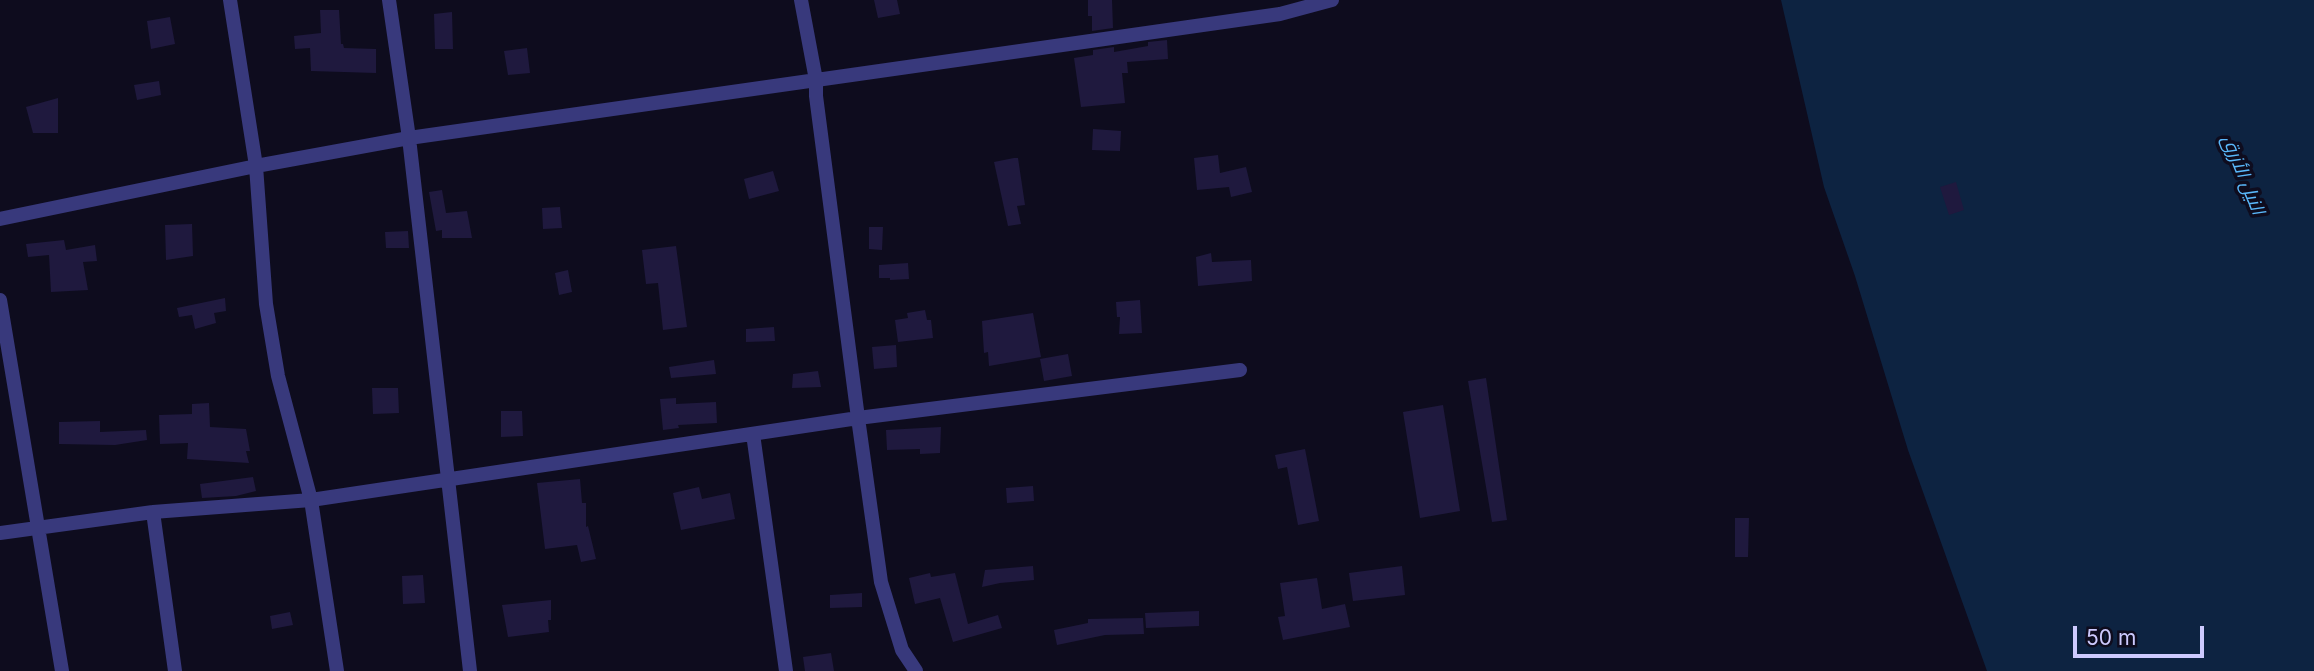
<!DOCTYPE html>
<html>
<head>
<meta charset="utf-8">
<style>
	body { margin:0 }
	#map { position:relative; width:2314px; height:671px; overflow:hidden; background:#0e0c1e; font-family:Inter,sans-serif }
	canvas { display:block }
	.scale { position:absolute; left:2073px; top:626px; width:131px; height:32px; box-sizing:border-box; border:4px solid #cdcafe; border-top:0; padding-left:9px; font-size:21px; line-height:24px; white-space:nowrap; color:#cdcafe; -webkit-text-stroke:5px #0e0c1e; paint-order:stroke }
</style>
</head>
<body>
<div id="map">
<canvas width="2314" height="671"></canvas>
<div class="scale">50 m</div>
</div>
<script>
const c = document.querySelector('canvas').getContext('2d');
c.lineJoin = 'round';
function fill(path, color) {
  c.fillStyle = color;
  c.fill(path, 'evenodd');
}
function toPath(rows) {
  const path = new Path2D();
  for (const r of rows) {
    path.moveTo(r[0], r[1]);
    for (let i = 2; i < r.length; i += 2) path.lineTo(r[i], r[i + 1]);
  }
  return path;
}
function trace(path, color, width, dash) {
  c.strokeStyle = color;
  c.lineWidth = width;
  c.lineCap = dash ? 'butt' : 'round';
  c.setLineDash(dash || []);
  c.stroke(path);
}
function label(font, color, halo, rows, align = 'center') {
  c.font = font + ' Inter,Cairo,sans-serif';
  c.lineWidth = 7;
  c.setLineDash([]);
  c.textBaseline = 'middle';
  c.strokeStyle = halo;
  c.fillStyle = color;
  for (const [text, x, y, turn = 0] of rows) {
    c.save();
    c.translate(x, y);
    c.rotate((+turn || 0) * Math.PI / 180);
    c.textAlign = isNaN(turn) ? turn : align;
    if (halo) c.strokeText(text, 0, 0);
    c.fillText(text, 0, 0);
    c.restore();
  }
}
fill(toPath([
	[1781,0,2314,0,2314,671,1987,671,1908,450,1855,276,1824,187]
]), '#0d2341');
fill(toPath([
	[874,0,897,0,900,14,878,18],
	[1088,0,1112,0,1113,28,1092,31,1092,16,1088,16],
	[320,10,339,10,341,44,343,44,344,48,376,49,376,73,311,71,310,48,295,49,294,36,321,33],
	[452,12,453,49,435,49,434,14],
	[170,17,175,44,151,49,147,21],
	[1167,40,1168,59,1127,62,1128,73,1122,73,1125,103,1081,107,1074,58,1093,55,1093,50,1114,47,1114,52,1148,46,1148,42],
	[527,48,530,73,508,75,504,51],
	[159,81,161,95,137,100,134,85],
	[58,98,58,133,33,133,26,107],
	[1093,129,1121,131,1120,151,1092,150],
	[1218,155,1220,173,1246,167,1252,192,1231,197,1229,187,1197,190,1194,158],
	[1014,158,1018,158,1025,205,1017,206,1021,224,1008,226,994,162],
	[773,171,779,191,749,199,744,179],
	[1956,182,1964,210,1949,215,1940,187],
	[442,190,446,213,467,211,472,238,442,238,442,230,436,231,429,192],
	[560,207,562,228,543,229,542,208],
	[192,224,193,256,166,260,165,225],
	[869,227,883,227,882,250,869,249],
	[408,231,409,248,386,248,385,232],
	[64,240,66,250,95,245,97,261,83,262,88,290,51,292,49,255,28,257,26,244],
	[676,246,687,327,663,330,658,283,646,284,642,250],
	[1211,253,1212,262,1251,260,1252,281,1198,286,1196,257],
	[908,263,909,279,890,280,890,278,879,278,879,265],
	[568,270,572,292,559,295,555,273],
	[225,298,226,311,214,313,216,323,195,329,192,315,179,317,177,308],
	[1140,300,1142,333,1119,334,1120,317,1117,317,1116,302],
	[925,310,927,320,931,320,933,338,898,342,895,320,908,318,907,313],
	[1033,313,1041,357,989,366,988,352,984,353,982,321],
	[774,327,775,341,746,342,746,329],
	[896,345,897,367,874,369,872,347],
	[1068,354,1072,376,1044,381,1040,359],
	[714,360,716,374,671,378,669,367],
	[818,371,821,387,792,388,793,374],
	[1486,378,1507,520,1492,522,1468,381],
	[372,388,398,388,399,413,373,414],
	[676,398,676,404,716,402,717,423,678,425,679,428,663,430,660,399],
	[209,403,210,427,246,429,250,451,246,451,249,463,187,459,188,443,160,444,159,415,192,414,192,404],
	[1443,405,1460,511,1420,518,1403,412],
	[501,411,522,411,523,436,501,437],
	[100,421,100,432,146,430,147,440,115,445,59,444,59,422],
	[941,427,940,453,920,454,920,449,887,450,886,430],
	[1305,449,1319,521,1298,525,1287,467,1278,469,1275,455],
	[253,477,256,491,236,496,202,498,200,484],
	[580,479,582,503,586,503,586,527,588,526,596,559,581,562,577,545,545,549,537,483],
	[1033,486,1034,501,1007,503,1006,488],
	[699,487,702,499,730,493,735,519,681,530,673,493],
	[1735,518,1749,518,1748,557,1735,557],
	[1033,566,1034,580,1000,583,982,587,985,570],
	[1402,566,1405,595,1353,601,1349,573],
	[930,573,931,577,955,573,968,624,998,615,1002,628,953,642,940,598,915,604,909,578],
	[423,575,425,603,403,604,402,576],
	[1317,578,1322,609,1345,604,1350,627,1283,640,1278,617,1285,616,1280,583],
	[862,593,862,607,830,608,830,595],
	[551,600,551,620,548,620,549,632,508,637,502,605],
	[1199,611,1199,626,1146,628,1145,613],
	[290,612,293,625,272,629,270,616],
	[1143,618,1144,634,1105,635,1057,645,1054,630,1088,623,1088,619],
	[831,653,834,671,805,671,803,657]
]), '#1f193e');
trace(toPath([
	[230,0,256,166,266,304,278,376,311,500,337,671],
	[389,0,409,138,470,671],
	[801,0,816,80,816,96,858,418,881,582,902,650,916,671],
	[0,219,256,166,409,138,1280,14,1332,0],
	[0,300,62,671],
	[753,434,786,671],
	[153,512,175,671],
	[0,533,153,512,311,500,858,418,1240,370]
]), '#38397c', 14);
label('italic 19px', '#5ab8fb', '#0e0c1e', [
	["النيل الأزرق",2243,175,68]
]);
</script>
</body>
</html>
